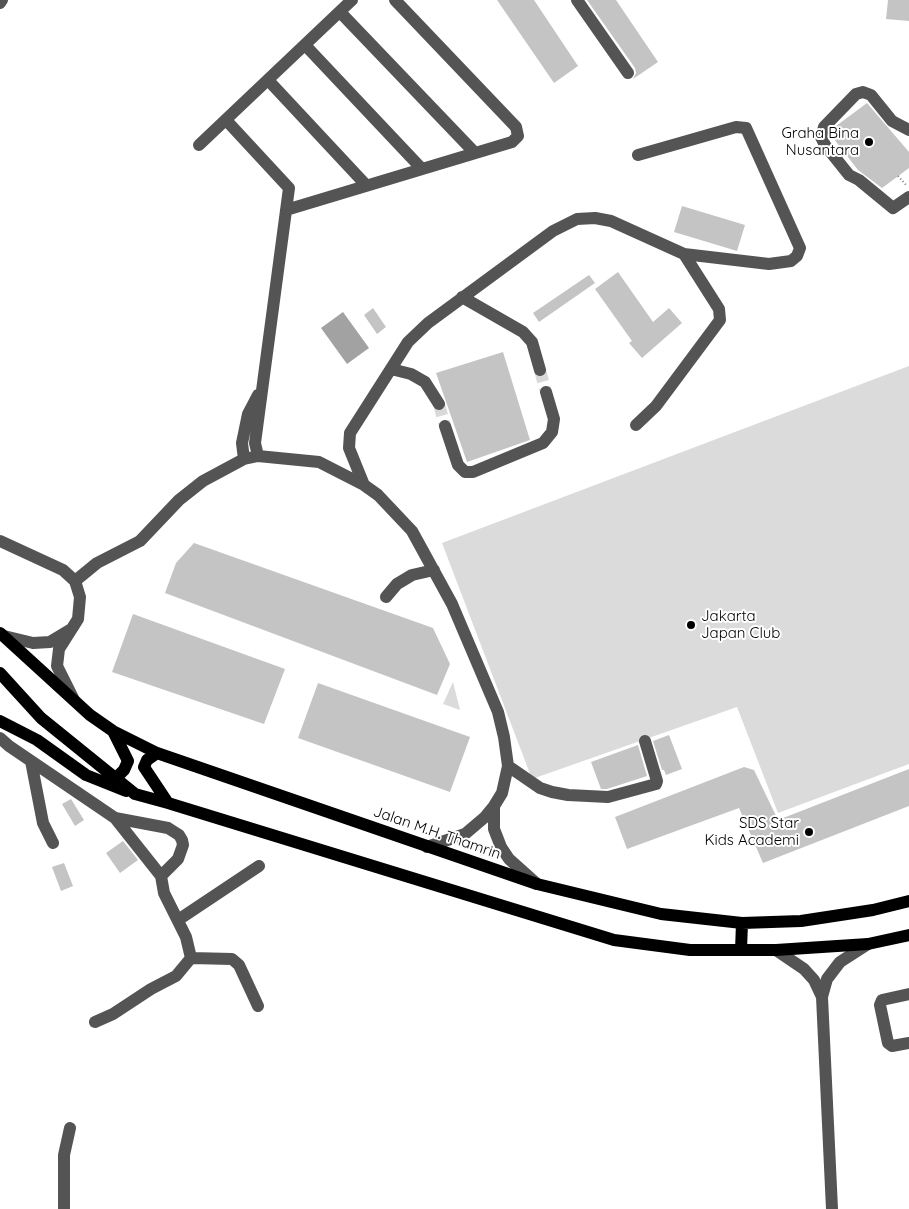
<!DOCTYPE html>
<html>
<head>
<meta charset="utf-8">
<style>
	body { margin:0 }
	canvas { display:block; background:#fff }
</style>
</head>
<body>
<canvas width="909" height="1209"></canvas>
<script>
const c = document.querySelector('canvas').getContext('2d');
c.lineJoin = 'round';
function fill(path, color) {
  c.fillStyle = color;
  c.fill(path, 'evenodd');
}
function toPath(rows) {
  const path = new Path2D();
  for (const r of rows) {
    path.moveTo(r[0], r[1]);
    for (let i = 2; i < r.length; i += 2) path.lineTo(r[i], r[i + 1]);
  }
  return path;
}
function trace(path, color, width, dash) {
  c.strokeStyle = color;
  c.lineWidth = width;
  c.lineCap = dash ? 'butt' : 'round';
  c.setLineDash(dash || []);
  c.stroke(path);
}
function label(font, color, halo, rows, align = 'center') {
  c.font = font + ' Quicksand,sans-serif';
  c.lineWidth = 4;
  c.setLineDash([]);
  c.textBaseline = 'middle';
  c.strokeStyle = halo;
  c.fillStyle = color;
  for (const [text, x, y, turn = 0] of rows) {
    c.save();
    c.translate(x, y);
    c.rotate((+turn || 0) * Math.PI / 180);
    c.textAlign = isNaN(turn) ? turn : align;
    if (halo) c.strokeText(text, 0, 0);
    c.fillText(text, 0, 0);
    c.restore();
  }
}
fill(toPath([
	[909,366,909,764,778,813,737,707,532,779,442,543],
	[453,682,460,710,443,704]
]), '#dbdbdb');
fill(toPath([
	[343,312,369,348,347,364,321,328]
]), '#a2a2a2');
fill(toPath([
	[497,0,534,0,578,66,554,83],
	[587,0,616,0,658,62,633,79,636,73,635,68],
	[888,0,909,0,909,21,886,19],
	[867,103,909,152,909,168,882,188,858,170,830,134,836,126],
	[682,206,745,225,737,251,674,232],
	[618,272,653,322,669,308,682,323,642,358,629,343,632,341,595,289],
	[589,275,595,283,539,322,533,313],
	[373,308,386,327,377,334,364,315],
	[503,352,530,440,467,462,436,373],
	[194,543,433,628,450,664,437,695,165,593,176,563],
	[133,614,285,669,264,724,112,672],
	[318,683,470,737,450,792,298,738],
	[669,735,682,769,666,775,664,770,662,770,653,741],
	[638,745,647,776,607,789,601,789,591,762],
	[744,767,754,770,778,820,909,769,909,806,763,863,739,808,627,849,615,817],
	[71,799,84,820,75,826,62,804],
	[123,841,138,860,120,873,106,853],
	[64,863,73,886,61,891,52,867]
]), '#c4c4c4');
trace(toPath([
	[540,370,546,392],
	[439,404,445,426]
]), '#d9d9d9', 12, [12, 6]);
trace(toPath([
	[898,176,907,186]
]), '#767676', 2, [1, 2.5]);
trace(toPath([
	[577,0,628,73],
	[0,3,2,0],
	[340,12,475,153],
	[305,45,422,169],
	[268,80,366,185],
	[226,120,289,188,255,443,258,456],
	[909,130,892,121,871,95,863,92,856,94,824,127,821,137,825,145,849,175,859,180,893,208,909,197],
	[199,145,352,0],
	[286,210,512,142,518,136,516,127,395,0],
	[462,297,523,332,532,342,540,370],
	[391,369,411,374,425,382,439,404],
	[636,425,656,406,720,320,719,309,684,254],
	[445,426,458,465,465,472,473,472,543,443,552,432,554,419,546,392],
	[244,459,242,443,248,414,258,395],
	[364,485,349,448,350,433,408,342,428,323,553,231,577,219,595,218,611,221,684,254,769,264,791,261,797,256,800,248,746,128,736,127,638,155],
	[0,541,63,570,75,581,80,597,78,619,59,649,57,666,74,700],
	[75,581,97,563,140,541,179,500,203,481,244,459,258,456,319,462,364,485,378,495,412,531,452,604,498,712,504,737,508,766,502,793,494,806,485,817,465,834,427,847],
	[386,597,397,584,412,575,434,570],
	[4,636,33,643,50,642,70,630],
	[0,738,9,746,115,818,168,828,179,835,182,840,183,845,178,859,161,876,164,893,186,937,191,958,176,976,151,989,113,1014,95,1022],
	[31,761,43,823,53,843],
	[508,766,540,788,552,792,568,795,608,797,656,784,657,781,645,741],
	[494,806,494,829,501,847,509,859,537,884],
	[115,818,161,876],
	[178,920,259,866],
	[776,950,804,969,814,980,822,997],
	[191,958,232,959,239,965,258,1006],
	[909,994,882,1000,880,1005,888,1043,892,1046,909,1043],
	[64,1209,64,1155,70,1128],
	[832,1209,822,997,827,979,840,962,868,944]
]), '#545454', 12);
trace(toPath([
	[0,633,90,715,113,731,157,753,537,884,661,914,742,923,801,921,873,910,909,901],
	[0,673,41,718,135,794,168,803,614,940,690,950,776,950,868,944,909,935],
	[0,721,37,740,86,775,126,791],
	[113,731,128,761,124,770,116,778],
	[157,753,147,760,144,767,168,803],
	[741,950,742,923]
]), '#000', 12);
for (const [x, y, r, color] of [
	[869,142,5,"#000"],
	[691,625,5,"#000"],
	[809,832,5,"#000"]
]) {
  const dot = new Path2D();
  dot.arc(x, y, r, 0, 2 * Math.PI);
  c.fillStyle = color;
  c.fill(dot);
  trace(dot, '#fff', 2);
}
label('15px', '#000', '#fff', [
	["Graha Bina",859,133],
	["Nusantara",859,150],
	["Jakarta",701,616,"left"],
	["Japan Club",701,633,"left"],
	["SDS Star",799,823],
	["Kids Academi",799,840]
], 'right');
label('15px', '#000', '#fff', [
	["Jalan M.H. Thamrin",437,833,19]
]);
</script>
</body>
</html>
